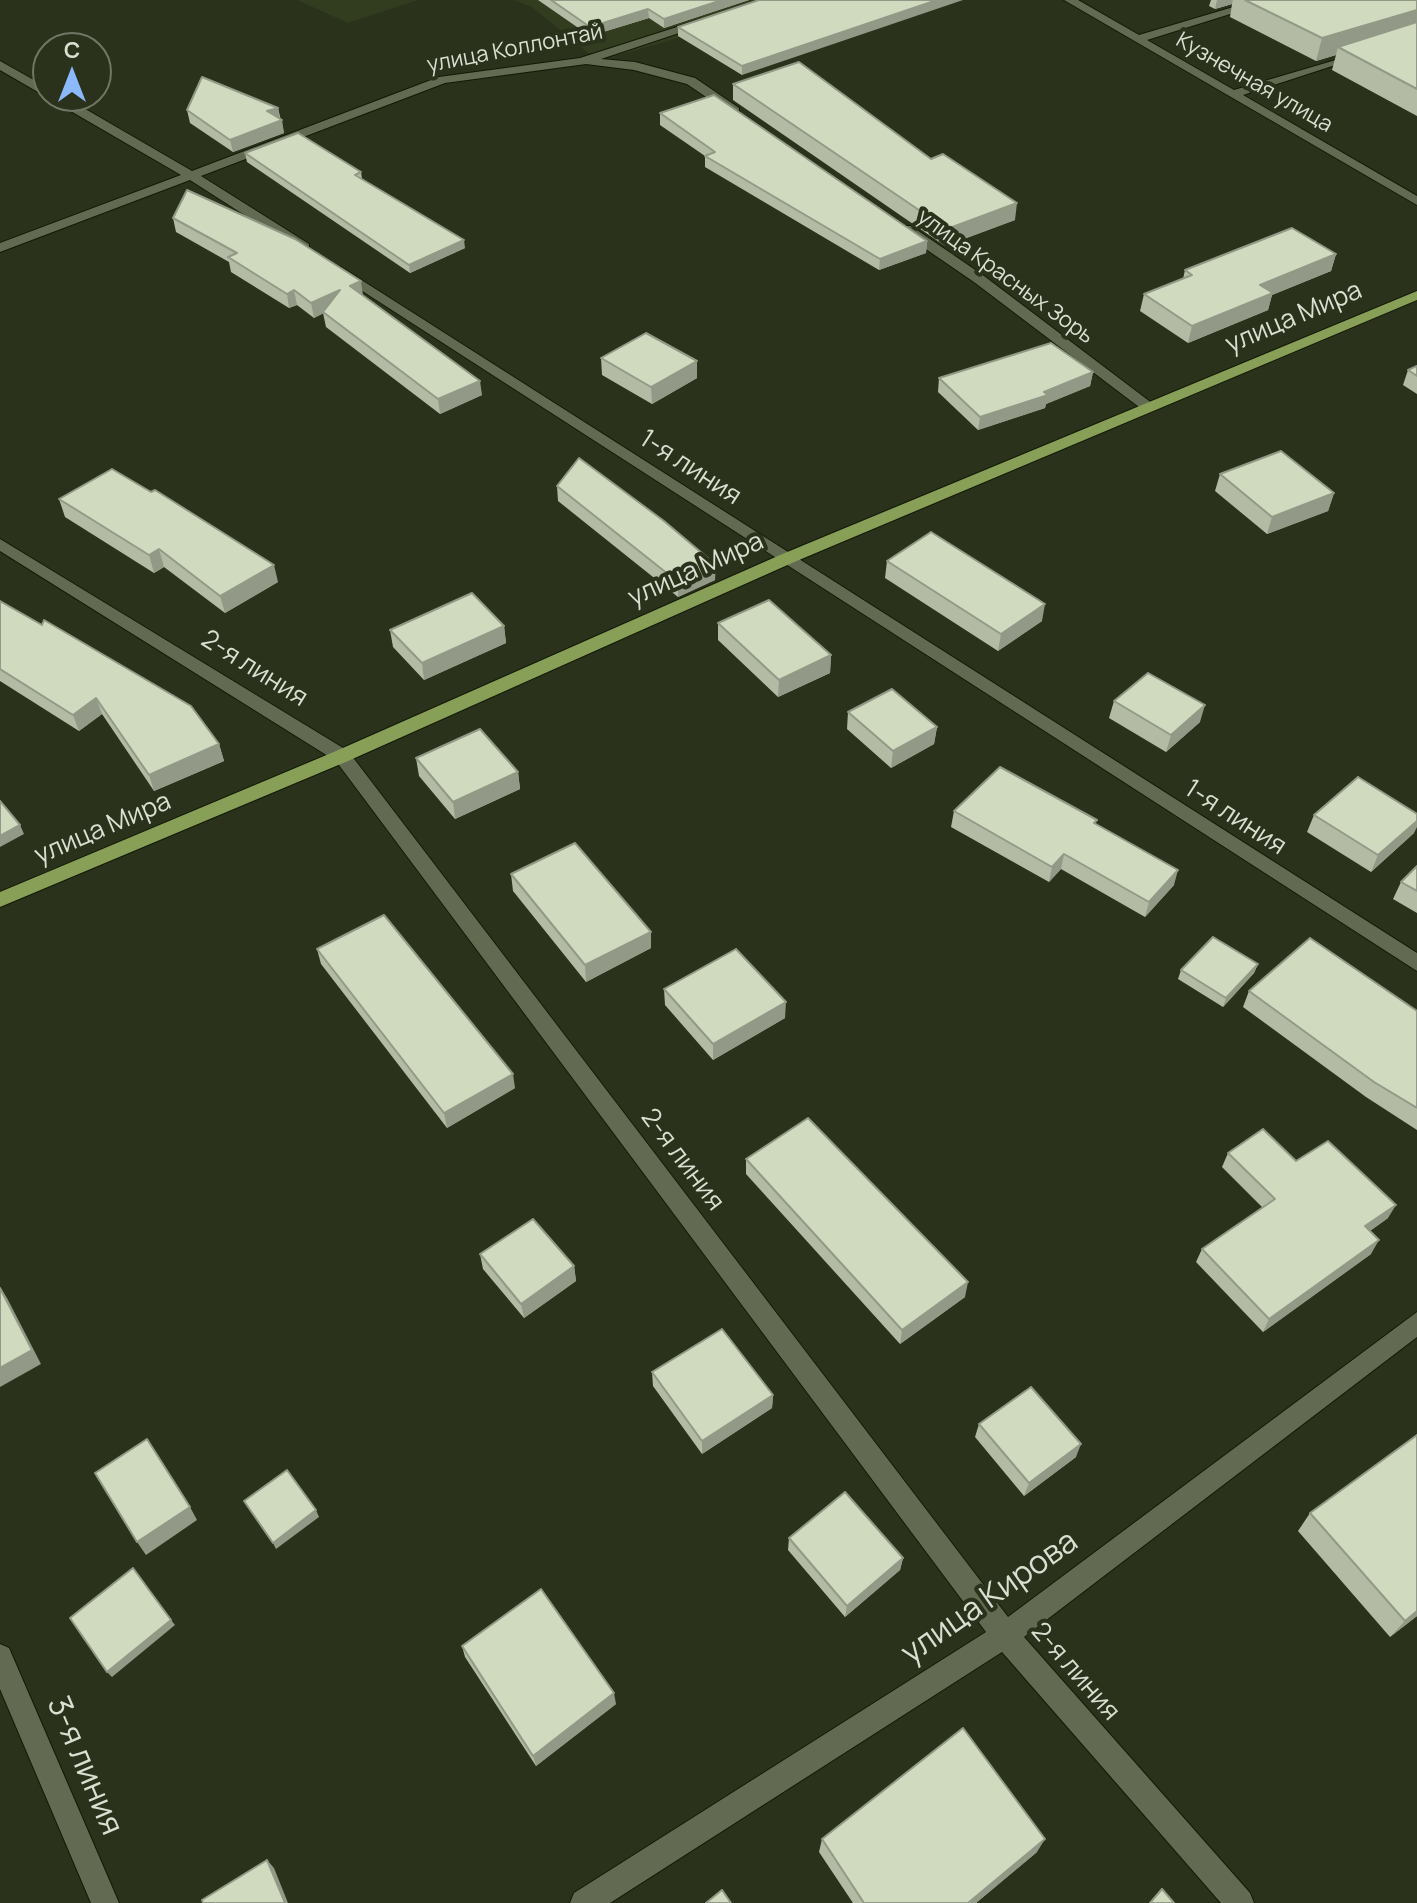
<!DOCTYPE html>
<html>
<head>
<meta charset="utf-8">
<style>
	body { margin:0 }
	#map { position:relative; width:1417px; height:1903px; overflow:hidden; background:#2a321c; font-family:Manrope,sans-serif }
	canvas { display:block }
	.north { position:absolute; left:32px; top:32px; width:80px; height:80px; box-sizing:border-box; background:#2a321c; border:2px solid #707765; border-radius:50%; rotate:0deg; font-size:22px; font-weight:700; line-height:32px; text-align:center; color:#dadfd2 }
	.north::after { content:''; display:block; margin:auto; width:28px; height:36px; background:#8bb9fc; clip-path:polygon(50% 0,100% 100%,50% 72%,0 100%) }
</style>
</head>
<body>
<div id="map">
<canvas width="1417" height="1903"></canvas>
<div class="north">С</div>
</div>
<script>
const c = document.querySelector('canvas').getContext('2d');
c.lineJoin = 'round';
function fill(path, color) {
  c.fillStyle = color;
  c.fill(path, 'evenodd');
}
function toPath(rows) {
  const path = new Path2D();
  for (const r of rows) {
    path.moveTo(r[0], r[1]);
    for (let i = 2; i < r.length; i += 2) path.lineTo(r[i], r[i + 1]);
  }
  return path;
}
function trace(path, color, width, dash) {
  c.strokeStyle = color;
  c.lineWidth = width;
  c.lineCap = dash ? 'butt' : 'round';
  c.setLineDash(dash || []);
  c.stroke(path);
}
function label(font, color, halo, rows, align = 'center') {
  c.font = font + ' Manrope,sans-serif';
  c.lineWidth = 8;
  c.setLineDash([]);
  c.textBaseline = 'middle';
  c.strokeStyle = halo;
  c.fillStyle = color;
  for (const [text, x, y, turn = 0] of rows) {
    c.save();
    c.translate(x, y);
    c.rotate((+turn || 0) * Math.PI / 180);
    c.textAlign = isNaN(turn) ? turn : align;
    if (halo) c.strokeText(text, 0, 0);
    c.fillText(text, 0, 0);
    c.restore();
  }
}
fill(toPath([
	[297,0,418,0,348,23],
	[514,0,809,0,619,55,588,53,532,7]
]), '#323c1f');
const minor = toPath([
	[1064,0,1078,0,1139,35,1257,0,1275,0,1147,40,1234,90,1363,52,1363,56,1243,95,1417,196,1417,205,1064,0],
	[702,19,708,22,706,24,601,59,635,62,695,78,739,108,739,114,731,114,687,84,634,70,586,64,445,83,201,176,309,244,309,250,299,250,190,180,0,252,0,243,181,175,0,70,0,61,48,88,48,96,63,96,192,171,439,77,580,58,702,19],
	[901,226,911,226,984,276,1153,404,1153,410,1143,410,974,282,901,232,901,226],
	[341,267,1417,953,1417,971,336,274,334,271,341,267],
	[0,539,348,751,1008,1617,1417,1312,1417,1337,1024,1637,1250,1893,1254,1903,1221,1903,1002,1652,610,1903,570,1903,574,1893,986,1632,336,761,0,551,0,539],
	[0,1644,9,1648,119,1903,91,1903,0,1689,0,1644]
]);
const major = toPath([
	[1417,291,1417,300,792,563,348,761,0,907,0,892,336,751,780,555,1417,291]
]);
trace(minor, '#131905', 2);
trace(major, '#131905', 2);
fill(minor, '#626a52');
fill(major, '#889f58');
fill(toPath([
	[538,0,749,0,664,28,649,18,590,36],
	[759,0,742,75,678,36,678,27],
	[1211,0,1417,0,1417,116,1332,70,1336,55,1316,61,1230,17,1232,4,1215,9,1209,6],
	[733,84,1015,220,945,246,733,100],
	[278,108,284,133,233,152,190,123,187,110],
	[660,113,927,241,926,253,879,270,705,167,705,156,660,125],
	[245,153,361,172,362,179,465,248,410,273,247,162],
	[173,218,363,295,482,395,440,414,326,327,323,313,314,318,297,305,289,308,231,272,229,262,176,232],
	[1336,254,1331,271,1272,295,1268,310,1188,343,1140,311,1144,294,1183,279,1185,270],
	[601,358,697,361,697,378,652,404,602,375],
	[1417,366,1417,394,1403,385,1408,370],
	[1093,372,1090,386,1046,404,1045,408,978,430,938,392,939,378],
	[1220,474,1334,493,1328,511,1267,534,1215,491],
	[557,486,715,580,678,597,558,501],
	[59,499,278,582,225,613,164,567,154,573,65,517],
	[887,561,1042,621,998,651,885,578],
	[0,601,219,744,224,761,154,791,102,714,79,731,0,681],
	[718,623,831,655,830,673,778,697,718,640],
	[504,626,506,643,424,680,393,647,390,630],
	[1114,701,1200,722,1166,752,1109,718],
	[848,712,937,727,934,744,891,768,847,729],
	[416,758,518,772,520,789,455,819,419,776],
	[954,811,1096,824,1174,885,1145,917,1061,869,1049,882,951,827],
	[1314,815,1414,833,1371,872,1307,832],
	[1417,866,1417,913,1393,899,1401,882],
	[511,874,651,948,586,982,513,891],
	[317,949,515,1088,447,1128,321,964],
	[1258,964,1254,973,1223,1007,1178,979,1181,970],
	[664,989,785,1018,713,1060,665,1005],
	[1249,991,1407,1005,1417,1011,1417,1130,1366,1097,1243,1007],
	[1228,1153,1296,1161,1388,1218,1370,1231,1371,1254,1263,1332,1196,1262,1202,1249,1263,1208,1222,1167],
	[746,1159,965,1297,900,1344,746,1174],
	[480,1254,574,1266,576,1281,524,1318,483,1269],
	[652,1372,773,1395,772,1408,702,1454,653,1386],
	[979,1424,1076,1457,1024,1496,975,1437],
	[1310,1513,1417,1616,1390,1637,1298,1531],
	[789,1538,903,1558,900,1570,845,1617,788,1550],
	[462,1646,616,1704,536,1766,465,1657],
	[822,1839,1037,1852,976,1903,853,1903,819,1852]
]), '#b3bba4');
fill(toPath([
	[722,0,749,0,664,28,664,19],
	[937,0,963,0,742,75,742,66],
	[1217,0,1233,0,1232,4,1215,9],
	[648,9,649,18,590,36,590,27],
	[1417,10,1417,30,1338,47,1336,55,1316,61,1322,38],
	[278,108,280,120,267,111],
	[282,120,284,133,233,152,230,140],
	[1017,203,1015,220,945,246,947,229],
	[464,240,465,248,410,273,409,265],
	[927,241,926,253,879,270,880,259],
	[1336,254,1331,271,1272,295,1268,310,1188,343,1192,326,1260,285],
	[361,281,363,295,350,286],
	[294,290,297,305,289,308,287,294],
	[340,290,343,304,314,318,311,303],
	[697,361,697,378,652,404,651,387],
	[1093,372,1090,386,1046,404,1045,408,978,430,980,417],
	[480,381,482,395,440,414,438,399],
	[1334,493,1328,511,1267,534,1272,517],
	[159,549,164,567,154,573,149,555],
	[274,565,278,582,225,613,220,596],
	[716,565,715,580,678,597,678,582],
	[1045,604,1042,621,998,651,1001,634],
	[504,626,506,643,424,680,422,663],
	[831,655,830,673,778,697,779,680],
	[96,698,102,714,79,731,73,715],
	[1205,705,1200,722,1166,752,1171,735],
	[937,727,934,744,891,768,893,751],
	[219,744,224,761,154,791,149,775],
	[518,772,520,789,455,819,453,802],
	[1417,821,1417,827,1414,833,1371,872,1378,855],
	[20,825,24,834,0,847,0,836],
	[1064,854,1061,869,1049,882,1052,867],
	[1178,870,1174,885,1145,917,1149,902],
	[651,932,651,948,586,982,585,965],
	[1258,964,1254,973,1223,1007,1226,998],
	[786,1002,785,1018,713,1060,713,1044],
	[513,1074,515,1088,447,1128,444,1113],
	[1396,1205,1388,1218,1357,1240,1365,1226],
	[1379,1240,1371,1254,1263,1332,1269,1319],
	[574,1266,576,1281,524,1318,521,1304],
	[968,1282,965,1297,900,1344,902,1330],
	[0,1287,7,1298,41,1364,0,1387],
	[773,1395,772,1408,702,1454,702,1441],
	[1081,1444,1076,1457,1024,1496,1029,1483],
	[190,1507,197,1520,146,1555,137,1542],
	[316,1510,319,1517,276,1549,273,1543],
	[903,1558,900,1570,845,1617,847,1606],
	[1417,1611,1417,1616,1390,1637,1405,1621],
	[171,1620,175,1625,112,1677,107,1672],
	[614,1693,616,1704,536,1766,533,1756],
	[1045,1839,1037,1852,976,1903,968,1903],
	[267,1860,274,1868,288,1903,285,1903]
]), '#929986');
const building = toPath([
	[551,0,722,0,664,19,648,9,590,27,551,0],
	[759,0,937,0,742,66,678,27,759,0],
	[1245,0,1417,0,1417,10,1322,38,1245,0],
	[1417,22,1417,89,1338,47,1417,22],
	[799,62,931,159,943,154,1017,203,947,229,733,84,799,62],
	[202,77,278,108,267,111,282,120,230,140,187,110,202,77],
	[714,95,927,241,880,259,705,156,715,152,660,113,714,95],
	[298,133,361,172,355,175,464,240,409,265,245,153,298,133],
	[187,190,295,239,361,281,350,286,480,381,438,399,323,312,340,290,311,303,294,290,287,294,228,257,237,253,173,218,187,190],
	[1292,228,1336,254,1260,285,1273,293,1192,326,1144,294,1192,275,1185,270,1292,228],
	[646,333,697,361,651,387,601,358,646,333],
	[1051,343,1093,372,1044,392,1048,395,980,417,939,378,1051,343],
	[1417,366,1417,376,1408,370,1417,366],
	[1281,451,1334,493,1272,517,1220,474,1281,451],
	[579,458,664,521,716,565,678,582,557,486,579,458],
	[112,469,151,492,155,490,274,565,220,596,159,549,149,555,59,499,112,469],
	[931,532,1045,604,1001,634,887,561,931,532],
	[472,593,504,626,422,663,390,630,472,593],
	[769,600,831,655,779,680,718,623,769,600],
	[0,601,42,625,44,620,191,706,219,744,149,775,96,698,73,715,0,669,0,601],
	[1148,673,1205,705,1171,735,1114,701,1148,673],
	[892,689,937,727,893,751,848,712,892,689],
	[480,729,518,772,453,802,416,758,480,729],
	[1000,767,1097,820,1094,823,1178,870,1149,902,1064,854,1052,867,954,811,1000,767],
	[1358,777,1417,814,1417,821,1378,855,1314,815,1358,777],
	[0,801,20,825,0,836,0,801],
	[575,843,651,932,585,965,511,874,575,843],
	[1417,866,1417,891,1401,882,1417,866],
	[384,915,513,1074,444,1113,317,949,384,915],
	[1213,937,1258,964,1226,998,1181,970,1213,937],
	[1310,938,1417,1011,1417,1108,1374,1082,1249,991,1310,938],
	[736,949,786,1002,713,1044,664,989,736,949],
	[808,1118,968,1282,902,1330,746,1159,808,1118],
	[1263,1129,1296,1161,1328,1141,1396,1205,1365,1226,1379,1240,1269,1319,1202,1249,1275,1199,1228,1153,1263,1129],
	[533,1219,574,1266,521,1304,480,1254,533,1219],
	[0,1288,32,1350,0,1368,0,1288],
	[722,1329,773,1395,702,1441,652,1372,722,1329],
	[1031,1387,1081,1444,1029,1483,979,1424,1031,1387],
	[1417,1435,1417,1611,1405,1621,1310,1513,1417,1435],
	[147,1439,190,1507,137,1542,95,1473,147,1439],
	[287,1470,316,1510,273,1543,244,1501,287,1470],
	[845,1492,903,1558,847,1606,789,1538,845,1492],
	[133,1568,171,1620,107,1672,70,1618,133,1568],
	[541,1589,614,1693,533,1756,462,1646,541,1589],
	[963,1728,1045,1839,968,1903,864,1903,822,1839,963,1728],
	[267,1860,285,1903,203,1903,202,1900,267,1860],
	[1162,1889,1174,1903,1150,1903,1162,1889],
	[722,1890,731,1903,706,1903,722,1890]
]);
fill(building, '#d0dabf');
trace(building, '#929986', 2);
label('22px', '#dadfd2', '#2a321c', [
	["улица Коллонтай",515,49,-11],
	["Кузнечная улица",1254,83,30],
	["улица Красных Зорь",1005,277,36]
]);
label('26px', '#dadfd2', '#2a321c', [
	["улица Мира",1294,318,-23],
	["1-я линия",690,468,33],
	["улица Мира",696,570,-24],
	["2-я линия",254,669,32],
	["1-я линия",1235,818,33],
	["улица Мира",103,829,-23],
	["2-я линия",682,1160,53],
	["2-я линия",1075,1672,49]
]);
label('32px', '#dadfd2', '#2a321c', [
	["улица Кирова",990,1598,-35],
	["3-я линия",84,1766,67]
]);
</script>
</body>
</html>
